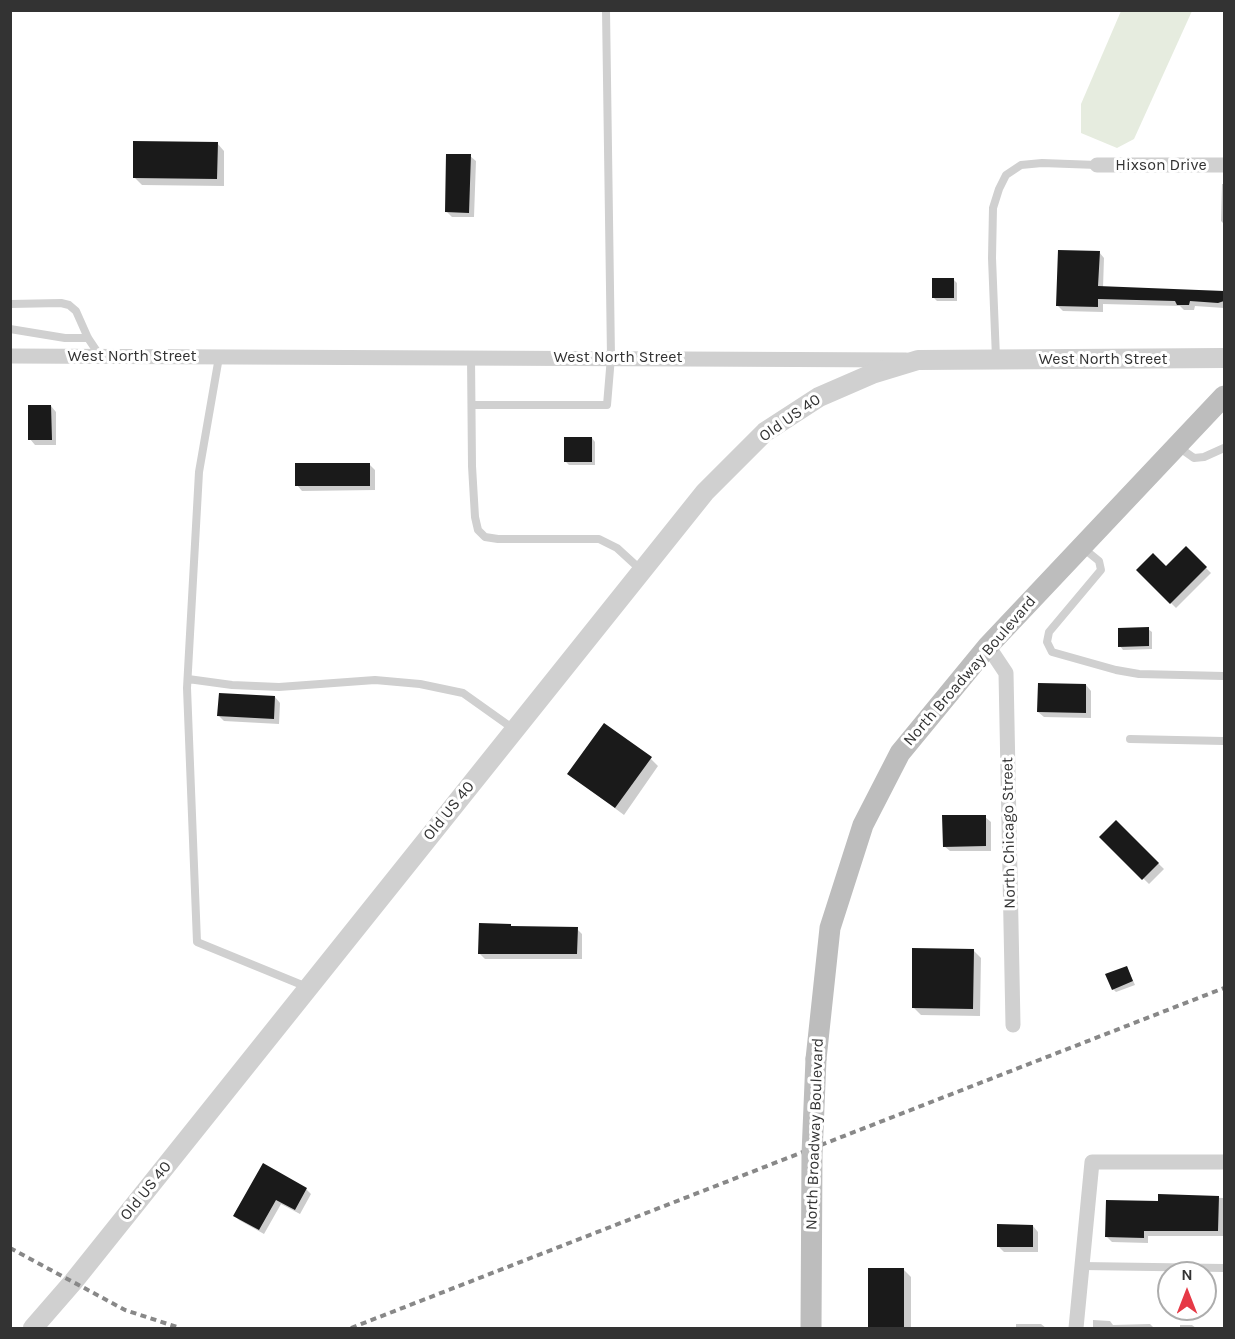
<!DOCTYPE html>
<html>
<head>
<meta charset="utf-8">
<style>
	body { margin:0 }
	#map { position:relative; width:1235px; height:1339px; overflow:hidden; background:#fff; font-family:Karla,sans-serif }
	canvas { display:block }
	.frame { position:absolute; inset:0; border:12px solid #333; pointer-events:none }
	.north { position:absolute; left:1157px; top:1261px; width:60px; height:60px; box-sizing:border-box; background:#fff; border:2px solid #adadad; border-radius:50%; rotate:0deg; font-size:16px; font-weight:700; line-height:24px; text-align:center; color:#333 }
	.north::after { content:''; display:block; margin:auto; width:21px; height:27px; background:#e63946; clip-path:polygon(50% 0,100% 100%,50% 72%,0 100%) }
</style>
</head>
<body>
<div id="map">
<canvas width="1235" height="1339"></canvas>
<div class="frame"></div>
<div class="north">N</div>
</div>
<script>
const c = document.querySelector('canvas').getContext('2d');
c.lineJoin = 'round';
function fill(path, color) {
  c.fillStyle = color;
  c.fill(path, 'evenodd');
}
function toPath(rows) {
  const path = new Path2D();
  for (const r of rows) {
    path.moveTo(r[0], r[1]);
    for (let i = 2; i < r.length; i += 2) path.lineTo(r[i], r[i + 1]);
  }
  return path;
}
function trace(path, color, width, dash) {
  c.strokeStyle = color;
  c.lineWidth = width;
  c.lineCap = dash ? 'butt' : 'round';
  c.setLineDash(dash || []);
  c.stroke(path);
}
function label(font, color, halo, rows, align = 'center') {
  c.font = font + ' Karla,sans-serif';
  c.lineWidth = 6;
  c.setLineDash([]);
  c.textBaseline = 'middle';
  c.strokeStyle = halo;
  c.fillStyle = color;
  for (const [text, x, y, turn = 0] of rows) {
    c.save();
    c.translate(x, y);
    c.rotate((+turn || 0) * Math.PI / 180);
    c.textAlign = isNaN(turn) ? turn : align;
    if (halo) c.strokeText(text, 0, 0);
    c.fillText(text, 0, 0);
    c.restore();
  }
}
fill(toPath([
	[1121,11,1192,11,1134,139,1117,148,1081,133,1081,104]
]), '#e6ecdf');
fill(toPath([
	[217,143,224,151,224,186,142,185,134,177],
	[470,156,476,161,474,217,452,217,446,211],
	[1222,184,1224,184,1224,224,1221,221],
	[1099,252,1104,258,1103,288,1221,292,1224,290,1224,308,1195,306,1194,310,1184,310,1180,306,1103,304,1103,312,1063,311,1057,305],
	[954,280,957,283,957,301,937,301,934,298],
	[51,406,56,412,56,445,35,445,30,439],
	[592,438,595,442,595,465,569,465,566,462],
	[369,464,375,470,375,490,302,491,297,485],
	[1186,548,1211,573,1176,608,1138,570,1166,568],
	[1148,629,1152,632,1152,649,1123,650,1120,646],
	[1086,685,1091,691,1091,718,1044,717,1038,712],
	[275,697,280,703,279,724,224,721,219,716],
	[651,759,658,766,624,815,569,774],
	[985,817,991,822,991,851,950,851,944,846],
	[1116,822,1164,869,1149,884,1101,837],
	[513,928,577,929,582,934,582,959,485,959,479,953],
	[973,950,981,958,980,1016,921,1015,913,1007],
	[1127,967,1135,985,1116,992,1113,989],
	[263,1165,306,1189,311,1194,300,1214,281,1204,264,1234,239,1220,234,1215],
	[1159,1196,1224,1198,1224,1236,1148,1236,1148,1243,1112,1242,1107,1237,1159,1202],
	[1033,1226,1038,1232,1038,1252,1004,1252,998,1246],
	[903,1269,911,1277,911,1328,869,1328],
	[1093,1320,1110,1321,1113,1325,1150,1324,1154,1328,1093,1328],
	[1016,1324,1041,1324,1046,1328,1016,1328],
	[1180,1325,1192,1325,1196,1328,1180,1328]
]), '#0003');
fill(toPath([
	[133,141,218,142,217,179,133,178],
	[446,154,471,154,469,213,445,212],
	[1058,250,1100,251,1098,286,1224,291,1224,301,1218,303,1190,301,1189,305,1177,305,1175,301,1098,299,1098,307,1056,306],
	[932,278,954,278,954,298,932,298],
	[28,405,51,405,52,440,28,440],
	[564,437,592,437,592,462,564,462],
	[295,463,370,463,370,486,295,486],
	[1186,546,1207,567,1170,604,1136,570,1153,553,1166,566],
	[1149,627,1149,646,1118,647,1118,628],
	[1038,683,1086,684,1086,713,1037,712],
	[219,693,275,696,274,719,217,716],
	[604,723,652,757,615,808,567,774],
	[942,815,986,815,986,846,943,847],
	[1116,820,1159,863,1142,880,1099,837],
	[479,923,511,924,511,926,578,927,577,954,478,954],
	[912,948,974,949,973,1009,912,1008],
	[1127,966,1133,981,1112,990,1105,974],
	[263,1163,307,1188,295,1210,276,1200,259,1230,233,1216],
	[1158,1194,1219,1196,1218,1231,1144,1231,1144,1238,1105,1237,1106,1200,1158,1201],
	[997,1224,1033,1225,1033,1247,997,1247],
	[868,1268,904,1268,904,1329,868,1329]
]), '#1a1a1a');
trace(toPath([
	[10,304,61,303,69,305,76,311,88,338,100,356],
	[10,329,65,338,88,338],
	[219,357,199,472,187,688,197,942,307,987],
	[471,357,472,466,475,517,478,530,485,537,498,539,599,539,617,548,641,570],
	[996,358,992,258,993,208,999,189,1006,175,1021,165,1042,163,1097,165],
	[472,405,607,405,611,357,606,10],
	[1177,446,1194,458,1204,457,1224,448],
	[1083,548,1099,561,1101,570,1049,632,1047,642,1052,652,1116,670,1139,674,1224,676],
	[188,679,232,685,279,687,375,680,420,684,463,693,515,730],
	[1130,739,1224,741],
	[1082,1266,1224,1268]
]), '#d0d0d0', 8);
trace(toPath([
	[1097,165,1224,165],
	[10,356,906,360],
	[988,646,1006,673,1013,1025],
	[1076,1328,1092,1162,1224,1162]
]), '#d0d0d0', 15);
trace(toPath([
	[33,1328,73,1282,705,492,765,432,819,397,872,374,918,360,1224,358]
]), '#d0d0d0', 20);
trace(toPath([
	[816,1059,830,928,863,825,900,753,988,646,1224,396]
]), '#bdbdbd', 21);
trace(toPath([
	[10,1248,125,1310,180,1328],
	[351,1328,1224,988]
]), '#888', 4, [6, 4.5]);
trace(toPath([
	[811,1327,812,1154,816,1059]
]), '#bdbdbd', 21);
label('16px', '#333', '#fff', [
	["Hixson Drive",1161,165],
	["West North Street",132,356],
	["West North Street",618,357],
	["West North Street",1103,359],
	["Old US 40",790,418,-35],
	["North Broadway Boulevard",970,671,-49],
	["Old US 40",449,811,-51],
	["North Chicago Street",1009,833,-91],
	["North Broadway Boulevard",815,1134,-88],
	["Old US 40",146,1191,-51]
]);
</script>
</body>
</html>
